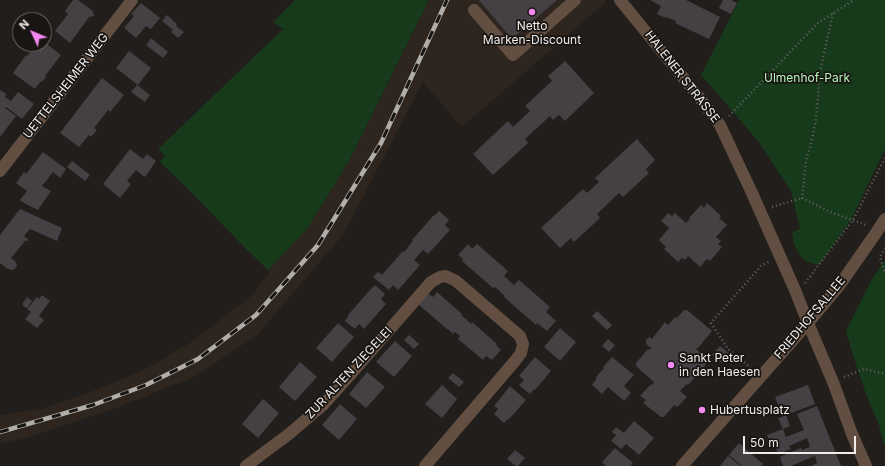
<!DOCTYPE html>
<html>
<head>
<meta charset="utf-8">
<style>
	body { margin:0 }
	#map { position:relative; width:885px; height:466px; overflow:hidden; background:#211e1b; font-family:Inter,sans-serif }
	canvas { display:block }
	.north { position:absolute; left:12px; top:12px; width:40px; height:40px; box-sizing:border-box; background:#181512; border:1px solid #6e6b68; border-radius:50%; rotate:314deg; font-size:11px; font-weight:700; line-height:16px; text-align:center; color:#efecea }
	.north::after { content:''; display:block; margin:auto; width:14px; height:18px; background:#f489f0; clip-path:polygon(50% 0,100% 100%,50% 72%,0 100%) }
	.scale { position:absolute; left:743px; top:436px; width:113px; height:18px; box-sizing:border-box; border:2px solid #efecea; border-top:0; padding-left:5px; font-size:12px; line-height:14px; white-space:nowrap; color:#efecea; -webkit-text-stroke:3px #181512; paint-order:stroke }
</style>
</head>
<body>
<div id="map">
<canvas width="885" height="466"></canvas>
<div class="north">N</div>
<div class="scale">50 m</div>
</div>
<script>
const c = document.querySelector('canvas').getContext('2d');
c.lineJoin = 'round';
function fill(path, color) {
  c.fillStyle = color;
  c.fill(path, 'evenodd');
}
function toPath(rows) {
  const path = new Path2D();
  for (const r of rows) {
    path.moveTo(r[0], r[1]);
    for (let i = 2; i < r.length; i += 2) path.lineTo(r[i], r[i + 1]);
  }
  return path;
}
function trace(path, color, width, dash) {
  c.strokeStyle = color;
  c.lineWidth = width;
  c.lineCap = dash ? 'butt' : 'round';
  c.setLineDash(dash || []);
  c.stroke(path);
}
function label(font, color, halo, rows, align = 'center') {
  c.font = font + ' Inter,sans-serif';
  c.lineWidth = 3.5;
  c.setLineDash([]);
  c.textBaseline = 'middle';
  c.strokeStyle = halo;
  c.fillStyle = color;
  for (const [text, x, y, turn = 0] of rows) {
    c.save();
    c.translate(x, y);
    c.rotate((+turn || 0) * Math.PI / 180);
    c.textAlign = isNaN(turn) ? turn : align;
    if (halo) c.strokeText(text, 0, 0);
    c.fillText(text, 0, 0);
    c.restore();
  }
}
fill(toPath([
	[429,0,605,0,606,2,462,127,423,82,343,235,257,335,196,376,114,409,22,439,0,443,0,415,42,409,88,393,142,371,190,343,250,297,270,272,268,270,307,229,349,161]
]), '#2e261e');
fill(toPath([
	[295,0,429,0,349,161,307,229,268,270,247,250,189,190,160,162,165,155,158,149,283,29,273,22],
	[739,0,885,0,885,149,851,220,819,265,807,262,801,257,794,244,792,232,800,229,791,191,758,141,701,75],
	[885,261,885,448,879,425,867,397,851,349,846,331,872,279,882,264]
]), '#173a1b');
fill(toPath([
	[73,0,78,0,93,11,94,16,89,17,70,43,55,31,68,14,65,11],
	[479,0,557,0,512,39],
	[650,0,686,0,720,17,709,39,675,23,676,21,666,17,666,18,657,14,661,6],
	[723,0,731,0,737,3,731,14,719,8],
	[141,3,160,18,151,29,146,26,136,38,124,28,134,16,131,14],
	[167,15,177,24,176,26,184,32,178,38,171,32,173,30,162,21],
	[151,38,168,52,163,58,146,45],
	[44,42,61,55,45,76,46,77,42,82,41,81,35,89,13,73,26,55,27,56,33,49,35,50,40,44,44,44],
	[129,51,151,68,138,85,116,68],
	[565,61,594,93,565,121,559,115,553,120,550,116,525,139,528,143,493,175,473,154,508,121,513,127,530,111,525,106,552,81,548,76],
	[102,78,124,95,110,112,108,110,94,128,97,130,91,137,89,135,79,147,60,133],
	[137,85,150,95,145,102,131,92],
	[0,90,6,94,5,97,11,101,18,92,34,104,22,119,6,107,5,108,16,116,0,137],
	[637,139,655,160,646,169,649,173,623,197,619,193,597,214,600,218,574,242,571,238,560,248,541,228,583,189,587,193,599,182,595,178],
	[130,149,143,159,147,154,156,161,145,177,136,170,127,181,131,184,120,198,103,184],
	[43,152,66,169,60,178,53,172,42,186,51,191,38,210,24,203,20,200,27,191,16,183,24,172,26,174],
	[72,161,90,175,85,181,67,167],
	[707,203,721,216,719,218,727,225,716,237,721,241,718,244,722,247,710,261,707,259,700,267,688,256,685,260,682,258,678,262,664,249,666,247,659,240,669,228,661,221,668,213,672,216,675,213,686,223,690,219,689,218,701,205,704,208],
	[20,209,62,228,57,241,30,229,24,236,29,240,28,241,26,240,11,258,15,261,17,265,15,269,11,270,6,268,0,263,0,235],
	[439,211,449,220,445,225,450,230,428,254,423,250,414,260,420,265,398,290,393,285,389,290,373,277,378,272,382,275,403,251,404,252,413,241,412,240,433,216,434,216],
	[468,244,472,249,477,244,508,271,504,276,514,285,519,280,550,307,546,312,556,321,547,331,537,323,536,325,504,297,505,296,495,287,493,288,462,261,463,259,458,255],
	[375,285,385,294,381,299,386,304,364,329,359,324,355,329,345,321,349,315,348,315,370,290],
	[437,292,462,314,461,315,466,319,471,324,472,322,497,344,496,345,501,350,492,360,486,356,483,360,458,339,460,336,455,332,453,334,448,329,448,330,418,304,427,293,433,297],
	[42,295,50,301,39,316,44,320,37,328,25,319,31,312,27,309,37,297,39,299],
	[27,297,32,301,27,308,23,306,23,303],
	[684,310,687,310,712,331,698,348,697,348,696,349,707,359,708,362,688,385,687,384,680,391,687,397,677,407,674,405,664,417,661,417,643,403,646,400,640,396,651,384,652,385,654,382,636,366,636,363,648,349,650,350,651,348,646,344,646,340,650,337,652,339,665,322,668,325,675,317,677,318],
	[597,311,612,325,607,330,592,316],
	[338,323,354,337,332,362,316,348],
	[560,328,576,342,560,361,544,347],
	[409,335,419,344,414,349,404,340],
	[608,339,615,345,609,352,602,346],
	[395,341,412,356,394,377,376,362],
	[720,346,730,354,722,363,712,355],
	[535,357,551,371,535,390,534,389,530,394,519,385,524,380,519,376],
	[612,357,634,375,624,386,631,393,624,401,608,387,602,394,592,385,597,378,596,377,604,368,603,367],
	[300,362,317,377,295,401,279,387],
	[367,372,385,387,366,408,349,394],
	[453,373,464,382,459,387,448,378],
	[442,385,457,399,442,418,425,404],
	[808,385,815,404,786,415,790,426,783,429,778,418,783,417,775,397],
	[510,386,526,400,509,419,509,418,504,423,494,414,498,409,494,406],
	[263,399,279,413,258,438,242,424],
	[340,404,357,419,339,440,322,425],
	[817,406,841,466,811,466,817,463,815,456,791,466,783,466,780,457,801,448,802,450,810,447,807,438,789,446,791,449,778,454,774,442,770,443,767,435,783,429,786,437,804,430,797,414],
	[634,421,654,438,639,455,626,444,621,449,611,441,616,435,612,432,616,427,624,433],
	[739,443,763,464,761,466,742,466,729,455],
	[615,448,633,463,630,466,606,466,602,462],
	[515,450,525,458,518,466,516,466,507,459],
	[728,456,741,466,720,466]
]), '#454044');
trace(toPath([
	[833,13,820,71,816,120,811,143,806,161,802,198,830,212,866,225],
	[729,116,818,23,854,0],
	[772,207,802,198],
	[885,248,880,257,885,274],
	[805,283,853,220,885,158],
	[751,368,728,349,711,323,761,266,769,262],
	[844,377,864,369,885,374]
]), '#666360', 2.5, [1, 3]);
trace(toPath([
	[620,0,699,97,720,125,752,193,795,290,808,323,833,382,852,434,866,466],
	[474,10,513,55,575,0],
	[0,171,132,0],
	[246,466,289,434,323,405,350,375,431,282,440,277,446,276,456,281,520,336,523,344,521,353,515,361,425,466],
	[682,466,808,323,839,286,878,230,885,219]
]), '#624f42', 12);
const rail = toPath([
	[0,432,93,405,146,385,198,359,256,315,318,245,381,143,447,0]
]);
trace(rail, '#b0adaa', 4.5);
trace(rail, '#181512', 3, [9]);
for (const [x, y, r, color] of [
	[532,12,4,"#f489f0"],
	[671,365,4,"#f489f0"],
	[702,410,4,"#f489f0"]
]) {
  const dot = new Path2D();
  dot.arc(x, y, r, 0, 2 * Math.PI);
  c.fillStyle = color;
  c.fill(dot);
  trace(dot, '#181512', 1.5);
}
label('12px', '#efecea', '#181512', [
	["Netto",532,26,"center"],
	["Marken-Discount",532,40,"center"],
	["Sankt Peter",679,358],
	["in den Haesen",679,372],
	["Hubertusplatz",710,410]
], 'left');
label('12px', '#efecea', '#181512', [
	["HALENER STRASSE",682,77,52],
	["UETTELSHEIMER WEG",66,86,-52],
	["FRIEDHOFSALLEE",810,318,-50],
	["ZUR ALTEN ZIEGELEI",349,373,-47]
]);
label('12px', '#b4f4b8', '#181512', [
	["Ulmenhof-Park",807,78]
]);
</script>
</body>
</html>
